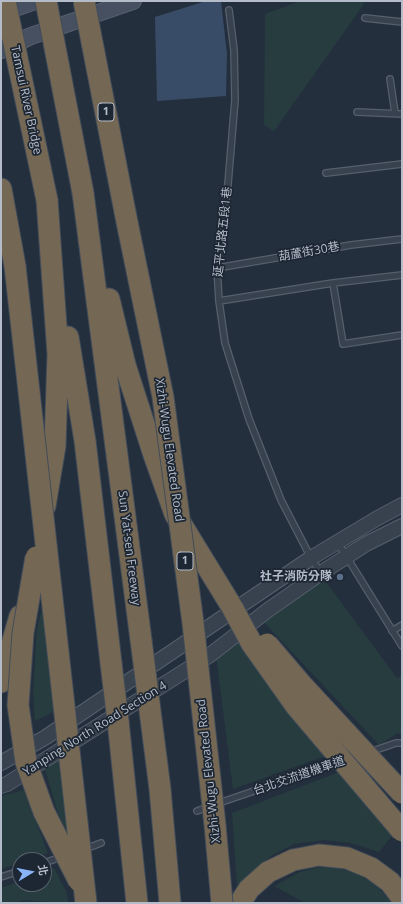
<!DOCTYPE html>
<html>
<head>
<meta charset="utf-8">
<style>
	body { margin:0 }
	#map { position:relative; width:403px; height:904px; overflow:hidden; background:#242f3e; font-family:"Open Sans","Noto Sans TC",sans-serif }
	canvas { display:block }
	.frame { position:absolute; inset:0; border:2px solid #b4bcc9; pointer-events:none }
	.north { position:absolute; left:12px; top:852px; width:40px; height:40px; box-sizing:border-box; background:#1d2633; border:1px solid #59626f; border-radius:50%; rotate:80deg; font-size:11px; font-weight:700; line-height:16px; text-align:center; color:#b4bcc9 }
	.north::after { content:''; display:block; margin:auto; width:14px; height:18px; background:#8ab4f8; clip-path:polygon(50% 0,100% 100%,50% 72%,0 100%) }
</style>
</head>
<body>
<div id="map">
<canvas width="403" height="904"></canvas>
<div class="frame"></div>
<div class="north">北</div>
</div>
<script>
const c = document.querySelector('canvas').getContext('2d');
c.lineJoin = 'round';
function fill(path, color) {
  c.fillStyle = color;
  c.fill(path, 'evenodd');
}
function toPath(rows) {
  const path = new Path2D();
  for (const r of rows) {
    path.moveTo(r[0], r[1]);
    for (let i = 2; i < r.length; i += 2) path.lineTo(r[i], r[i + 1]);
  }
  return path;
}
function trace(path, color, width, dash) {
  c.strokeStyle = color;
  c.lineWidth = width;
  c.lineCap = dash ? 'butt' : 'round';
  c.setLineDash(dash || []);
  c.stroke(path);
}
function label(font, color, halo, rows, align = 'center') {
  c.font = font + ' "Open Sans","Noto Sans TC",sans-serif';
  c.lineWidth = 3.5;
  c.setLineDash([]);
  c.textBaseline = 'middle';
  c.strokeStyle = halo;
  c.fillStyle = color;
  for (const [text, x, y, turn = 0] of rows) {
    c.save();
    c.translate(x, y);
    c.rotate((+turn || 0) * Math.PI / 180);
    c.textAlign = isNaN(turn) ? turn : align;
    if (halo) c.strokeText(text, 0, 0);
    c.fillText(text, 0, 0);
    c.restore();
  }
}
fill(toPath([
	[301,1,361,1,364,4,274,131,264,125,265,14],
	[321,575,397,678,402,676,402,735,398,733,379,745,261,619],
	[47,590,61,708,35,721,33,693,37,628],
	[231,630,328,755,233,789,216,656],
	[65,740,70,841,57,810,42,759],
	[342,771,393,834,379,852,351,843,324,840,294,844,271,856,237,887,232,813],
	[24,790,48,853,28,860,20,860,20,863,1,869,1,796],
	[325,866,348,869,375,884,392,903,305,903,274,886,300,872],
	[54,868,67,893,68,903,24,900,13,903,1,903,1,888,20,881,20,884,44,884,44,872]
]), '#263c3f');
fill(toPath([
	[206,1,221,1,227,54,226,96,157,101,155,17]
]), '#394c67');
const service = toPath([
	[229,10,234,50,235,100,228,184,217,268,219,301,225,343,249,419,281,500,311,558,320,572],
	[365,18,402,22],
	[390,79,395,113],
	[357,112,402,114],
	[326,173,402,164],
	[217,268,351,245,402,239],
	[333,283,343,344,402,335],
	[219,301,333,283,402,275],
	[338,543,402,646],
	[392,631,402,625],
	[370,752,396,743,402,743],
	[216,804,339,762],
	[197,811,208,807],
	[85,849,101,843],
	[44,863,61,857],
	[1,877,20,871]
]);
const tertiary = toPath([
	[1,763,46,737,311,558,376,519,402,505],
	[1,786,7,784,210,655,268,610,321,573,366,544,402,526]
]);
const secondary = toPath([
	[1,13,35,1],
	[1,50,31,36,133,1]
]);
const motorway = toPath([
	[1,189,15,266],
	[83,193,141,640],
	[109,299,125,365,154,455,175,514,232,607],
	[68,337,85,441,111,663],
	[45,506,55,446,58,354,47,200],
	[1,682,20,616],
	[149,703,160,789,170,903],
	[118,721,137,903],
	[240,903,249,889,268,872,293,860,319,855,347,858,371,868,390,882,402,898]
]);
trace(service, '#565f6c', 8);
trace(tertiary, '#565f6c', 16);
trace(secondary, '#565f6c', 18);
trace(motorway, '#434c59', 23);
trace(service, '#38414e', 5.5);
trace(tertiary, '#38414e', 14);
trace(secondary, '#465061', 16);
trace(motorway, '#746855', 21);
const motorwayBridge = toPath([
	[5,1,47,200],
	[46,1,83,193],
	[84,1,127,222,163,397,193,623,215,825,222,903],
	[15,266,86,903],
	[36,557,23,633,18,705,26,762,44,812,79,881],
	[232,607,252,644,296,706,402,831],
	[141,640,149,703],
	[267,644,302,685,402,793],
	[111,663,118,721]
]);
trace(motorwayBridge, '#434c59', 23, []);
trace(motorwayBridge, '#746855', 21);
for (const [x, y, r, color] of [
	[340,577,4,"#5c6f8a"]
]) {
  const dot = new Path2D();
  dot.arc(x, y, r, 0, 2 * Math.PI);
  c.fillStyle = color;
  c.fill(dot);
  trace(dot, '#1d2633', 1.5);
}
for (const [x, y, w] of [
	[106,112,16],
	[185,561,16]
]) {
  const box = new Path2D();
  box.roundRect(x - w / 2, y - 9, w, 18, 3);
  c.fillStyle = '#1d2633';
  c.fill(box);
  trace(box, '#b4bcc9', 1);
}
label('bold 11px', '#b4bcc9', null, [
	["1",106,112],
	["1",185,561]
]);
label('12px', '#b4bcc9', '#1d2633', [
	["Tamsui River Bridge",26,100,78],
	["延平北路五段1巷",223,232,-84],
	["葫蘆街30巷",309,252,-10],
	["Xizhi-Wugu Elevated Road",169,450,82],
	["Sun Yat-sen Freeway",129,548,83],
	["Yanping North Road Section 4",95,729,-32],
	["Xizhi-Wugu Elevated Road",209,771,-96],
	["台北交流道機車道",299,776,-19]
]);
label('bold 12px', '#b4bcc9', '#1d2633', [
	["社子消防分隊",332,577]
], 'right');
</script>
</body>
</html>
